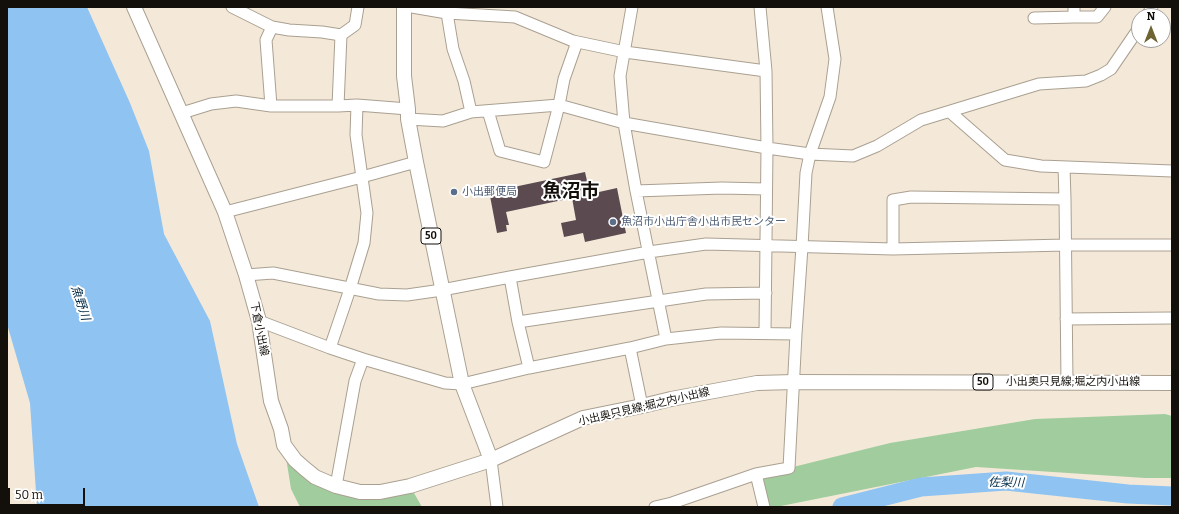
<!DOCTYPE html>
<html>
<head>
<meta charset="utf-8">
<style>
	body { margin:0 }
	#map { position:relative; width:1179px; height:514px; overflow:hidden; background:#f4e9d9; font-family:Bitter,serif }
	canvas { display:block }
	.frame { position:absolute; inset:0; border:8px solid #130f0a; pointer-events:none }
	.north { position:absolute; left:1131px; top:8px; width:40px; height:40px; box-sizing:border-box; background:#fff; border:1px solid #a19f9d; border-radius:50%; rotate:0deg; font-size:11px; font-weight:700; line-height:16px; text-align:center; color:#130f0a }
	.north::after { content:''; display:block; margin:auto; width:14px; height:18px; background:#6d6431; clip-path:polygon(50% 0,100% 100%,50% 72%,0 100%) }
	.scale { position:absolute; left:8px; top:488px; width:77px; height:18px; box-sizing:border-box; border:2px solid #130f0a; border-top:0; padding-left:5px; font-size:12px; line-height:14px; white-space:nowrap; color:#130f0a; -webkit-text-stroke:3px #fff; paint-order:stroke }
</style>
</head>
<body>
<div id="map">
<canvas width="1179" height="514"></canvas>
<div class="frame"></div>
<div class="north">N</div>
<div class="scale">50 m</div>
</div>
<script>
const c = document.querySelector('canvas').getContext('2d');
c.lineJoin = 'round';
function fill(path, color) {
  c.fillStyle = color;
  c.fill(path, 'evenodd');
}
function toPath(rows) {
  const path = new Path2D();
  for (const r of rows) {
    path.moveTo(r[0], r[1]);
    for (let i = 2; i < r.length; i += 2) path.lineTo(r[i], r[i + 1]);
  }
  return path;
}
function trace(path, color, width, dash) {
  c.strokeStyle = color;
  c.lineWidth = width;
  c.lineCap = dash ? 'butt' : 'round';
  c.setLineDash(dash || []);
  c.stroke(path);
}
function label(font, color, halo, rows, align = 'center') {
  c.font = font + ' Bitter,"Noto Sans JP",serif';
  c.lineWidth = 4;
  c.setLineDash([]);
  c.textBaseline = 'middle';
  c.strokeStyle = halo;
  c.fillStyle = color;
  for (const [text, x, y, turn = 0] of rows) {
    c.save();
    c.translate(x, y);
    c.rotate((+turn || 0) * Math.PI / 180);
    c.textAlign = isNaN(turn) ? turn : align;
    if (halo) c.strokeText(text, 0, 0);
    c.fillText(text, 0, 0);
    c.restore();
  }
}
fill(toPath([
	[1165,414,1172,416,1172,478,1145,478,976,467,776,507,764,507,756,474,789,468,890,443,1035,419],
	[284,445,336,486,410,486,422,507,300,507,291,489]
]), '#a1cd9e');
fill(toPath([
	[7,7,87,7,130,103,149,151,164,234,210,321,237,444,259,507,37,507,30,403,7,324]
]), '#8fc3f1');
trace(toPath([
	[842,507,921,487,1006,481,1128,494,1172,496]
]), '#8fc3f1', 19);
fill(toPath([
	[585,172,590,194,617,188,626,233,585,242,583,233,564,237,561,223,576,220,572,198,506,212,509,225,506,225,507,231,497,233,490,196,509,192,509,188]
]), '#5b4b51');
const minor = toPath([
	[232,7,272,27,289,30,322,32,341,35,355,25,358,7],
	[412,7,447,13,515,17,573,41,625,52,766,71],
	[632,7,620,76,624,123,636,191,666,339],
	[760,7,766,71,767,148,765,333],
	[1074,7,1074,17,1097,17,1105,7],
	[447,13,453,49,464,81,471,112],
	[1147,16,1152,7],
	[1034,18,1074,17],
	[271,106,266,40,272,27],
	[338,106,341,35],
	[488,111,500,151,544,162,559,105,564,79,577,42],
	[950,112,1005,160,1041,166,1172,171],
	[182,113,211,104,236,101,271,106,338,106,357,105,408,109],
	[408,119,443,121,471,112,559,105,624,123,767,148,810,154,853,156,877,146,921,120,1039,84,1086,81,1101,75,1111,69,1139,28],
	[1064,167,1065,199,1067,382],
	[636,191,722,188,766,189],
	[225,212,362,177,416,162],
	[893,249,893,200,911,197,1065,199],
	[246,275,273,273,379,294,407,295,442,290,510,277,649,252,706,244,893,249,1066,245,1172,245],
	[510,277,518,322,529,368],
	[1066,319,1172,318],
	[259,321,330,348,363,359,445,383,462,384,529,368,630,348,666,339,721,333,796,334],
	[518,322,706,294,766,293],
	[330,348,350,289,364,243,367,213,356,135,357,105],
	[630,348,642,406],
	[491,460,497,507],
	[756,474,764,507],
	[336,486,355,381,363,359],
	[655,507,672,503,756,474,789,468,796,334,802,247,806,173,810,154,830,97,835,59,827,7]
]);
const major = toPath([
	[134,7,225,212,246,275,259,321,271,401,281,429,284,445,295,460,304,468,315,477,336,486,360,492,380,492,410,486,491,460,583,418,642,406,671,399,757,383,794,382,1172,383],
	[404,7,404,76,408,109,408,119,416,162,462,384,491,460]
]);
trace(minor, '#aaa091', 13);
trace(major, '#aaa091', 16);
trace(minor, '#fff', 11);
trace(major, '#fff', 14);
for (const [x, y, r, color] of [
	[454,192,4,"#5c6f8a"],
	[613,222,4,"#5c6f8a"]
]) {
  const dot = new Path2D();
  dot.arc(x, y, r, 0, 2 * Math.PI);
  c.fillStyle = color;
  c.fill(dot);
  trace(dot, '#fff', 1.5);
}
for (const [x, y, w] of [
	[431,236,20],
	[983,382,20]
]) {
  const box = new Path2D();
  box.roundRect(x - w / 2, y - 8, w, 16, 3);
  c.fillStyle = '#fff';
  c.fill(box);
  trace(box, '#130f0a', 1);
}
label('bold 10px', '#130f0a', null, [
	["50",431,236],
	["50",983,382]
]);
label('11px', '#4e5e75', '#fff', [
	["小出郵便局",462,192],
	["魚沼市小出庁舎小出市民センター",621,222]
], 'left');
label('11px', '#130f0a', '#fff', [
	["下倉小出線",259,329,79],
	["小出奥只見線;堀之内小出線",1073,382],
	["小出奥只見線;堀之内小出線",644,407,-13]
]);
label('italic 12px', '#032c49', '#fff', [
	["魚野川",80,303,72],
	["佐梨川",1006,483,1]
]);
label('bold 19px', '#130f0a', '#fff', [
	["魚沼市",571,192]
]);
</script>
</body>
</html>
